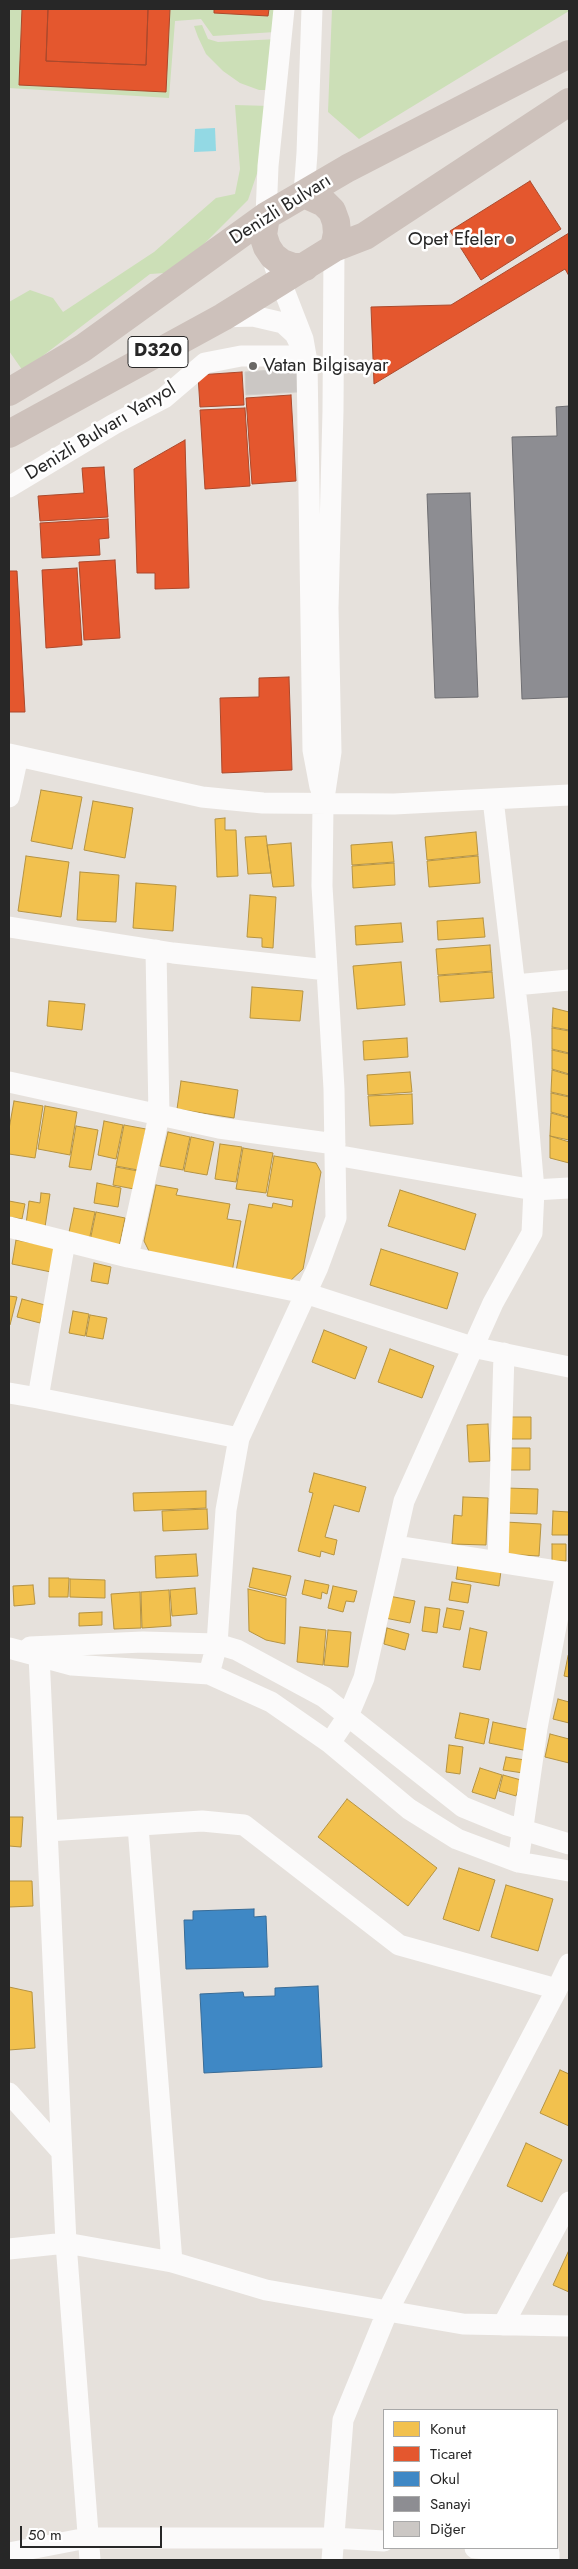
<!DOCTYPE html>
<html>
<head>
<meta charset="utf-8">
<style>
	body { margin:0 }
	#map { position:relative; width:578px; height:2569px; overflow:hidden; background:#e6e1dc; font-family:Jost,sans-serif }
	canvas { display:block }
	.frame { position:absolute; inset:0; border:10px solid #272727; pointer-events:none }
	.legend { position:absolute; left:383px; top:2409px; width:175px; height:140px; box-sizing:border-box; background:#fff; border:1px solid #a9a9a9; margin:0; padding:6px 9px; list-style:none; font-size:15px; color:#272727 }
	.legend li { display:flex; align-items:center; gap:10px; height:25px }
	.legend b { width:25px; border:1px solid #a9a9a9 }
	.scale { position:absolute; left:20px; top:2526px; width:142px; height:22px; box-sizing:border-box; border:2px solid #272727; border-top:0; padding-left:6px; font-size:15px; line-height:18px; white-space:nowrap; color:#272727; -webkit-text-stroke:4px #fff; paint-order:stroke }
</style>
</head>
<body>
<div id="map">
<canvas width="578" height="2569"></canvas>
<div class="frame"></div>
<ul class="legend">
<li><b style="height:14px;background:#f2c14e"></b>Konut</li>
<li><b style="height:14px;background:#e4572e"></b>Ticaret</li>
<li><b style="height:14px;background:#3f88c5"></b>Okul</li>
<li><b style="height:14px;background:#8d8d92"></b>Sanayi</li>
<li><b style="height:14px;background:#cbc7c4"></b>Diğer</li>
</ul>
<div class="scale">50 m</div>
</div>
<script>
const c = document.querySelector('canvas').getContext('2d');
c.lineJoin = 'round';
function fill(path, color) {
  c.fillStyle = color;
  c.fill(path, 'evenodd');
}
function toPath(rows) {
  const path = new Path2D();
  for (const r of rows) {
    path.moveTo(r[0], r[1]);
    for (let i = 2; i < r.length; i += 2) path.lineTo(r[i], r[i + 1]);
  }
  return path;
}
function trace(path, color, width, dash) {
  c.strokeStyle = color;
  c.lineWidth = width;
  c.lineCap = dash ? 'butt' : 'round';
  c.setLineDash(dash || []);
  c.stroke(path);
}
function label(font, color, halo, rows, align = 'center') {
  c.font = font + ' Jost,sans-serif';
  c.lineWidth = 5;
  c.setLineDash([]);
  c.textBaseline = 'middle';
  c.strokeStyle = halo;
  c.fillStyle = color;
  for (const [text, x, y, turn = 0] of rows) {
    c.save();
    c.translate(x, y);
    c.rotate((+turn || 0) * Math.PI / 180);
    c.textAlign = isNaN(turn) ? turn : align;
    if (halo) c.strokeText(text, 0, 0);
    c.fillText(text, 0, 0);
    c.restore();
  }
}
fill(toPath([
	[9,9,278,9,275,32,213,36,201,19,175,21,169,98,9,88],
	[332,9,569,9,569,11,359,139,328,112],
	[202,25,208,39,218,42,278,39,272,90,259,90,240,83,223,71,206,54,198,37,194,26],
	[235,105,270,106,264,153,248,200,200,248,165,273,150,274,23,371,9,351,9,302,30,290,53,298,63,312,154,252,216,198,235,194,240,169]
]), '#ccdfb7');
fill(toPath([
	[215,128,216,151,194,152,195,129]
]), '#93d9e4');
const homes = toPath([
	[41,790,82,797,72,849,31,841,41,790],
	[93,801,133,808,125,858,84,850,93,801],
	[225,818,225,830,236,830,238,876,217,877,215,819,225,818],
	[476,832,478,855,427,860,425,837,476,832],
	[266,836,271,873,248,874,245,837,266,836],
	[392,842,394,862,352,865,351,845,392,842],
	[291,843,294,886,273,887,267,845,291,843],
	[26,856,69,862,61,917,18,911,26,856],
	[478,856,480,883,429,887,427,861,478,856],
	[394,863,395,885,353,888,352,866,394,863],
	[80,872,119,875,116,922,77,920,80,872],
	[136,883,176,886,173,931,133,928,136,883],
	[250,895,276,897,273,948,262,947,262,938,247,937,250,895],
	[483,918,485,937,438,940,437,921,483,918],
	[401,923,403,942,356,945,355,926,401,923],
	[490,945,492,971,438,975,436,949,490,945],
	[401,962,405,1005,357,1009,353,966,401,962],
	[492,972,494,998,440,1002,438,976,492,972],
	[252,987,303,991,300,1021,250,1018,252,987],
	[49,1001,85,1004,82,1030,47,1026,49,1001],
	[553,1008,569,1012,569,1030,552,1027,553,1008],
	[552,1028,569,1031,569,1053,552,1049,552,1028],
	[407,1038,408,1057,364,1060,363,1041,407,1038],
	[552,1050,569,1054,569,1074,552,1069,552,1050],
	[552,1070,569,1075,569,1096,551,1092,552,1070],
	[410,1072,412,1092,368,1095,367,1075,410,1072],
	[181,1081,238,1090,234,1118,177,1109,181,1081],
	[551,1093,569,1097,569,1117,551,1112,551,1093],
	[412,1094,413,1124,370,1126,368,1096,412,1094],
	[14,1101,43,1106,35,1158,9,1154,9,1129,14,1101],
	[45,1106,77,1112,70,1155,38,1149,45,1106],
	[551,1113,569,1118,569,1140,550,1136,551,1113],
	[104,1121,123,1125,116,1159,98,1155,104,1121],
	[124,1125,146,1129,138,1170,116,1166,124,1125],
	[76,1126,98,1130,91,1170,69,1167,76,1126],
	[168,1132,190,1137,183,1170,160,1166,168,1132],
	[550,1136,569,1142,569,1163,550,1158,550,1136],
	[191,1137,214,1142,207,1175,184,1171,191,1137],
	[220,1144,242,1147,236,1182,215,1179,220,1144],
	[243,1148,273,1153,266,1193,236,1189,243,1148],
	[274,1156,316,1163,321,1172,303,1269,289,1282,236,1271,249,1204,272,1208,273,1203,292,1207,293,1200,267,1196,274,1156],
	[116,1167,138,1171,134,1189,113,1185,116,1167],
	[97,1183,121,1188,118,1207,94,1203,97,1183],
	[156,1185,178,1189,176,1195,230,1204,227,1219,241,1221,232,1272,151,1255,144,1241,156,1185],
	[400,1190,476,1214,465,1250,388,1226,400,1190],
	[41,1193,50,1194,45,1227,26,1224,29,1201,40,1203,41,1193],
	[9,1201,25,1204,22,1219,9,1217,9,1201],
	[74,1208,95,1212,89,1241,68,1237,74,1208],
	[96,1212,125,1218,119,1247,90,1241,96,1212],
	[16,1240,55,1247,51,1272,12,1264,16,1240],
	[381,1249,458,1273,447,1309,370,1285,381,1249],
	[94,1263,111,1267,108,1284,91,1281,94,1263],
	[9,1296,17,1297,10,1325,9,1324,9,1296],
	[22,1299,45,1305,40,1323,17,1317,22,1299],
	[73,1311,89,1314,85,1336,69,1333,73,1311],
	[90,1315,107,1318,103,1339,86,1336,90,1315],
	[324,1330,367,1347,355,1379,312,1362,324,1330],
	[390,1349,434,1366,422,1398,378,1382,390,1349],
	[508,1417,531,1417,531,1439,508,1439,508,1417],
	[488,1424,490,1461,469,1462,467,1425,488,1424],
	[507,1448,530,1448,530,1470,507,1470,507,1448],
	[314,1473,366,1487,359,1512,334,1505,325,1537,337,1540,334,1555,321,1551,320,1557,298,1551,313,1493,309,1492,314,1473],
	[506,1488,538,1489,537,1514,506,1513,506,1488],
	[206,1491,206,1508,134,1511,133,1493,206,1491],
	[463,1497,488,1498,486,1545,452,1544,454,1515,462,1516,463,1497],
	[207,1509,208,1529,163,1531,162,1511,207,1509],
	[553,1511,569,1512,569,1535,552,1535,553,1511],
	[505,1522,541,1524,539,1556,504,1554,505,1522],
	[552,1544,566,1544,566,1561,552,1561,552,1544],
	[196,1554,198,1576,156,1578,155,1556,196,1554],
	[458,1564,501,1571,499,1586,456,1579,458,1564],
	[253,1568,291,1576,286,1596,249,1587,253,1568],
	[49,1578,69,1578,68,1597,49,1597,49,1578],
	[70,1579,105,1580,105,1598,70,1597,70,1579],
	[305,1580,329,1585,327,1594,322,1592,321,1599,302,1594,305,1580],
	[452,1582,471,1585,468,1603,449,1600,452,1582],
	[33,1585,35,1604,14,1606,13,1586,33,1585],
	[333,1586,357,1591,354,1602,346,1601,343,1612,328,1608,333,1586],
	[195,1588,197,1614,172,1616,170,1590,195,1588],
	[248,1589,286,1598,285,1644,266,1640,249,1631,248,1589],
	[169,1590,171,1626,142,1628,141,1592,169,1590],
	[140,1592,141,1628,114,1629,111,1594,140,1592],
	[389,1596,415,1601,410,1623,385,1618,389,1596],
	[425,1607,440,1609,437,1633,422,1631,425,1607],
	[447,1608,464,1611,460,1630,443,1627,447,1608],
	[102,1612,102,1625,79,1626,79,1613,102,1612],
	[300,1627,326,1630,323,1665,297,1662,300,1627],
	[387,1628,409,1634,405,1650,384,1644,387,1628],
	[470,1628,487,1632,480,1670,463,1667,470,1628],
	[328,1630,351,1632,348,1667,324,1665,328,1630],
	[568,1656,569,1657,569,1677,564,1676,568,1656],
	[558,1699,569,1702,569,1723,553,1719,558,1699],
	[460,1713,489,1719,484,1744,455,1738,460,1713],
	[493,1722,531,1730,528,1751,489,1743,493,1722],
	[550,1734,569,1739,569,1763,545,1757,550,1734],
	[449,1745,463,1747,460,1774,446,1772,449,1745],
	[506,1757,525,1760,523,1773,503,1770,506,1757],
	[480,1768,502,1775,495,1799,472,1792,480,1768],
	[503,1775,521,1780,516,1796,499,1791,503,1775],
	[347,1799,437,1868,408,1906,318,1837,347,1799],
	[9,1817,23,1817,21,1847,9,1846,9,1817],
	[459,1868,495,1880,479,1931,443,1919,459,1868],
	[9,1881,32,1881,33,1906,9,1907,9,1881],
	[506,1885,553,1899,538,1951,491,1937,506,1885],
	[9,1987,32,1992,35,2048,9,2050,9,1987],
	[560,2070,569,2074,569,2126,540,2113,560,2070],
	[526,2143,562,2160,542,2202,507,2186,526,2143],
	[569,2250,569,2292,553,2285,569,2250]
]);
fill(homes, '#f2c14e');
trace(homes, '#b59342', 1);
const shops = toPath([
	[22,9,48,9,46,61,146,65,148,9,170,9,166,92,19,85,22,9],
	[48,9,148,9,146,65,46,61,48,9],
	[214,9,269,9,268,16,214,13,214,9],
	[530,181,561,229,481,280,450,231,530,181],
	[569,233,569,276,565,269,374,384,371,307,451,305,569,233],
	[242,372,244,405,200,407,198,375,242,372],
	[291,395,296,481,252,484,246,398,291,395],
	[245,408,250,486,205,489,200,410,245,408],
	[185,440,189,588,155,589,155,573,137,573,134,469,185,440],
	[104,467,108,517,40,521,38,496,84,493,82,468,104,467],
	[108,519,109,538,99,539,100,555,42,558,40,523,108,519],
	[115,560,120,638,84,640,79,562,115,560],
	[77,568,82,645,46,648,42,570,77,568],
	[9,571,17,571,25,712,9,712,9,571],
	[289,677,292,770,222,773,220,698,259,697,259,678,289,677]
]);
fill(shops, '#e4572e');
trace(shops, '#ab492c', 1);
const schools = toPath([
	[254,1909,254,1917,266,1916,268,1967,186,1969,184,1920,193,1920,193,1911,254,1909],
	[318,1986,322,2067,204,2073,200,1994,243,1992,244,1997,275,1996,275,1988,318,1986]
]);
fill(schools, '#3f88c5');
trace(schools, '#386b96', 1);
const industry = toPath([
	[569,406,569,697,522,699,512,437,557,436,556,407,569,406],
	[470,493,478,697,435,698,427,494,470,493]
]);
fill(industry, '#8d8d92');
trace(industry, '#6e6e72', 1);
const building = toPath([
	[297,368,297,392,246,395,245,372,297,368]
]);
fill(building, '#cbc7c4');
trace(building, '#d0cdc9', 1);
trace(toPath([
	[304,194,307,153,312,9],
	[266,216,268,166,284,9],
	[275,267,303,339,307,362,313,750,320,787],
	[9,487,114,424,164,398,205,363,241,356,306,356,295,334,283,323,253,316,223,317],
	[9,754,202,797,263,803,394,804,569,795],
	[9,797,18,756],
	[9,927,173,953,327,970],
	[156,950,159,1116,128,1257,305,1293,472,1347,569,1367],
	[515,985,569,980],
	[9,1082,219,1128,335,1144],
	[335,1155,534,1190,569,1188],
	[9,1227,128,1257],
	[65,1241,38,1398,239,1438],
	[9,1393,38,1398],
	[395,1546,569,1573],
	[498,1562,504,1353],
	[30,1647,143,1642,217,1644,237,1650,324,1697,463,1807,507,1825,569,1844],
	[9,1648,72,1665,209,1674,271,1702,330,1743,409,1809,457,1839,518,1862,569,1871],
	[39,1655,66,2243,90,2560],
	[209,1674,217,1644,226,1510,239,1438,318,1267,336,1218,334,1089,322,886,323,805,331,752,328,608,333,411,334,248],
	[330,1743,348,1716,364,1678,404,1501,493,1303,532,1233,534,1190,521,1039,493,799],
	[138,1826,172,2262],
	[48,1831,202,1821,244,1825,399,1945,557,1989,569,1964],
	[518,1862,537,1728,566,1573],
	[9,2093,61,2151],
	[9,2249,66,2243,172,2262,266,2290,463,2324,569,2326],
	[503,2325,569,2202],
	[475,2548,549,2553,549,2560],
	[9,2553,87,2538,332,2538,384,2541],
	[332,2560,343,2420,388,2310,557,1989]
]), '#fbfafa', 21);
trace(toPath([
	[304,194,324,203,332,211,336,222,337,233,334,248],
	[266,216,263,235,267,247,273,256,282,263,293,267,305,267],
	[9,392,83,348,266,216,348,168,569,54],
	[9,434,223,317,334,248,365,236,569,102]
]), '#cdc1bb', 28);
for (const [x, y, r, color] of [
	[510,240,5,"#6a6866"],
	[253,366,5,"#6a6866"]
]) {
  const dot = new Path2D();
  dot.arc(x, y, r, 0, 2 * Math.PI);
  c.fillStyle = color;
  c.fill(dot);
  trace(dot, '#fff', 2);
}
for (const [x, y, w] of [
	[158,352,60]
]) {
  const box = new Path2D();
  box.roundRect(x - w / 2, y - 15.5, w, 31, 4);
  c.fillStyle = '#fff';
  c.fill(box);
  trace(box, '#272727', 1);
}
label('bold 18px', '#272727', null, [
	["D320",158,352]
]);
label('19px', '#272727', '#fff', [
	["Denizli Bulvarı",281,210,-32],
	["Denizli Bulvarı Yanyol",101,432,-31]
]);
label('19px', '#272727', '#fff', [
	["Opet Efeler",500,240],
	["Vatan Bilgisayar",263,366,"left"]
], 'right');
</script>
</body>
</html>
